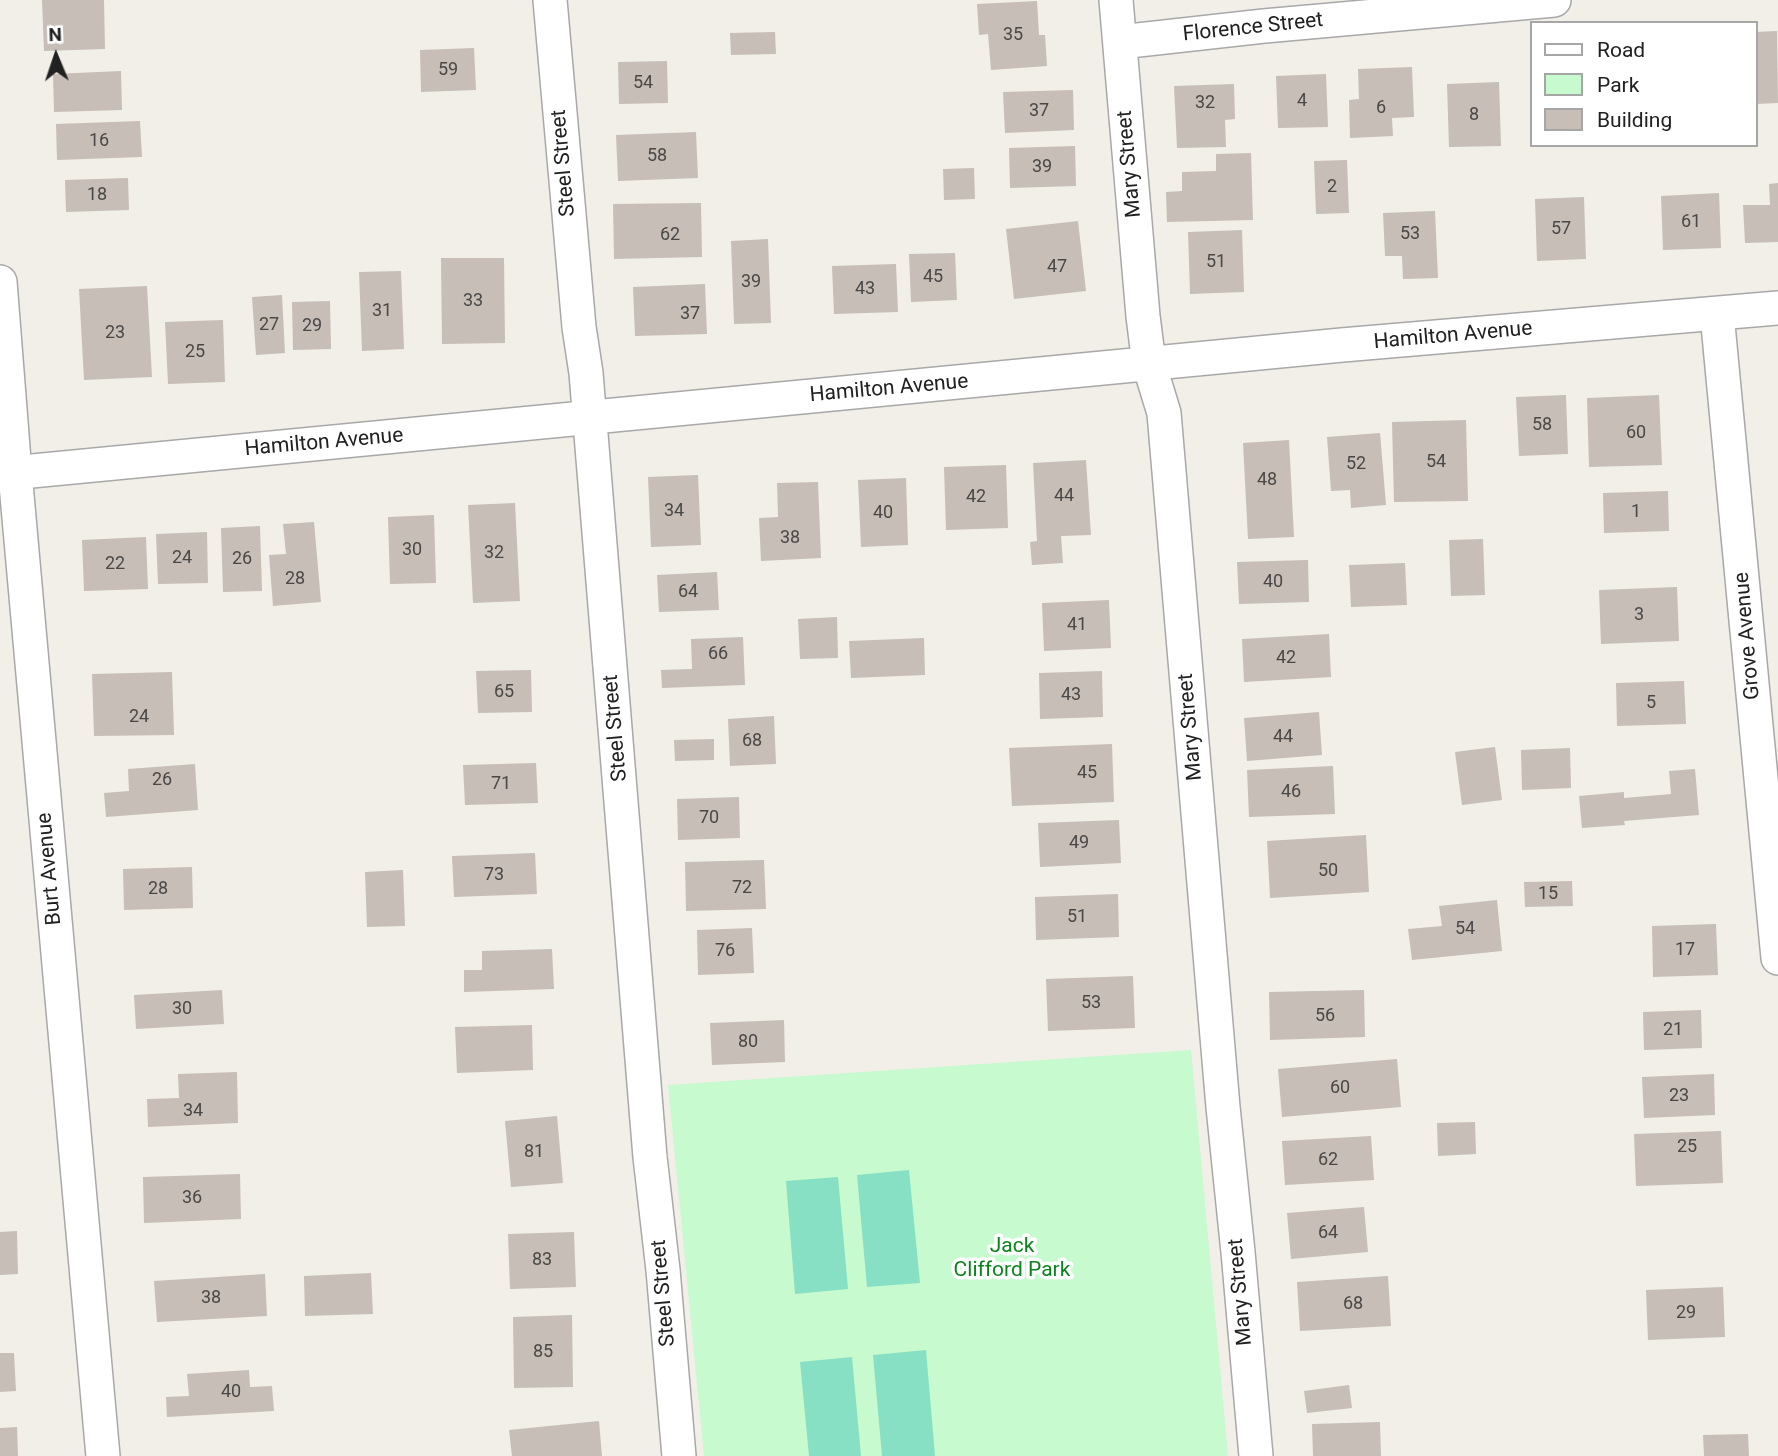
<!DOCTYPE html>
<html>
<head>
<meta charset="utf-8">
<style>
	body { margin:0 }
	#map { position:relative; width:1778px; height:1456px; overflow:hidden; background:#f1efe8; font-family:Roboto,sans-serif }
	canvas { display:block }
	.legend { position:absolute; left:1530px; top:21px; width:228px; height:126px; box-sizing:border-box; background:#fff; border:2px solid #a6a6a6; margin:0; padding:9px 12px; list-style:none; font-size:21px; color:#212121 }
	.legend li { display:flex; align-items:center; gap:14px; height:35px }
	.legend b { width:35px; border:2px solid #a6a6a6 }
	.north { position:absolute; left:21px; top:21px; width:70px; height:70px; -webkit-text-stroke:5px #fff; paint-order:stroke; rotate:358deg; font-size:19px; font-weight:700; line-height:28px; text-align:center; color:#212121 }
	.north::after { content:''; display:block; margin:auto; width:24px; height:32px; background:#212121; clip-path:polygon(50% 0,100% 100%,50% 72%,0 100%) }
</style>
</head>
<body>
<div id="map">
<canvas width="1778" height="1456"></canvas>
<ul class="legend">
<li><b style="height:9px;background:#fff"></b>Road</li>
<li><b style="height:19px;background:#c7face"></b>Park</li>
<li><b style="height:19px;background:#c6beb7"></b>Building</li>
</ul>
<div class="north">N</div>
</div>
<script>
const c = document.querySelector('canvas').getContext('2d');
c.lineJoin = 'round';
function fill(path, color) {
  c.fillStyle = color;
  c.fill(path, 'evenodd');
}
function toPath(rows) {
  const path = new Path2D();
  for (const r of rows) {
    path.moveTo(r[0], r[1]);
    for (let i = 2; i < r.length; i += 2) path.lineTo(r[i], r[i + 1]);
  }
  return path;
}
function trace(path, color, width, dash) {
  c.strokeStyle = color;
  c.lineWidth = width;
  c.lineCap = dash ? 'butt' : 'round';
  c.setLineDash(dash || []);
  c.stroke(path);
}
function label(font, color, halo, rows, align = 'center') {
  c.font = font + ' Roboto,sans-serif';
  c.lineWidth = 7;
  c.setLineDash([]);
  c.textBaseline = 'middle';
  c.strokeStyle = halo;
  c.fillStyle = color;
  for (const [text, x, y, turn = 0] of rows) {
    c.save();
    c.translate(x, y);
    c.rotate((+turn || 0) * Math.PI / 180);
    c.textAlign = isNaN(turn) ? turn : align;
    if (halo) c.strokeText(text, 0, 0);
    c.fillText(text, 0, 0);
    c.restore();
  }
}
fill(toPath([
	[1191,1050,1228,1456,704,1456,668,1085]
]), '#c7face');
fill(toPath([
	[909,1170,920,1283,867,1287,857,1175],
	[838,1177,848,1289,795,1294,786,1181],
	[926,1350,935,1456,882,1456,873,1355],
	[852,1357,861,1456,809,1456,800,1362]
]), '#87e0c4');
fill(toPath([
	[42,0,104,0,105,49,44,51],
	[1037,1,1039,35,1045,35,1047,66,991,70,988,34,979,35,977,4],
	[1777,31,1778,103,1755,104,1755,32],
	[775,32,776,54,731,55,730,33],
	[474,48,476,90,421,92,420,50],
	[667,61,668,103,619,104,618,62],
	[1412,67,1414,117,1392,118,1393,136,1350,138,1349,100,1359,99,1358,69],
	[121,71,122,110,54,112,53,74],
	[1326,74,1328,127,1278,128,1276,76],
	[1499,82,1501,146,1449,147,1447,84],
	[1234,84,1235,119,1225,120,1226,147,1177,148,1174,86],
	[1073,90,1074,130,1005,133,1003,92],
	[140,121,142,157,57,160,56,124],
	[696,132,698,178,618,181,616,135],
	[1075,146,1076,186,1010,188,1009,148],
	[1251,153,1253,220,1167,222,1166,192,1182,191,1182,172,1216,171,1216,154],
	[1347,160,1349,213,1316,214,1314,161],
	[974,168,975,199,944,200,943,169],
	[128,178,129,210,66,212,65,180],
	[1778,183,1778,242,1745,243,1743,205,1770,205,1769,184],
	[1719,193,1721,248,1663,250,1661,196],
	[1584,197,1586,259,1537,261,1535,199],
	[701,203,702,257,614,259,613,204],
	[1435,211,1438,278,1403,279,1402,256,1385,256,1383,213],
	[1078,221,1086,291,1014,299,1006,229],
	[1242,230,1244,292,1190,294,1188,232],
	[768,239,771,323,734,324,731,241],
	[955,253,957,300,911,302,909,254],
	[441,258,504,258,505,343,442,344],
	[896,264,898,312,834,314,832,266],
	[401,271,404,349,362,351,359,272],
	[705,284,707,334,635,336,633,287],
	[147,286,152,377,84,380,79,289],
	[282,295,285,353,256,355,252,297],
	[330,301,331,349,293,350,292,302],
	[223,320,225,382,168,384,165,322],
	[1566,395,1568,454,1519,456,1516,397],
	[1659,395,1662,465,1589,467,1587,398],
	[1466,420,1468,501,1394,502,1392,422],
	[1380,433,1386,505,1351,508,1350,490,1331,491,1327,437],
	[1289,440,1294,537,1248,539,1243,443],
	[1086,460,1091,535,1061,536,1063,563,1032,565,1030,542,1037,541,1033,463],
	[1006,465,1008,528,946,530,944,467],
	[698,475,701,545,651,547,648,477],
	[906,478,908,545,861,547,858,480],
	[818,482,821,558,761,561,759,518,778,517,777,483],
	[1668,491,1669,531,1604,533,1603,493],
	[515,503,520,601,473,603,468,505],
	[434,515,436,583,390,584,388,517],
	[314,522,321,602,273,606,269,555,286,554,283,524],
	[260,526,262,591,223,592,221,528],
	[207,532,208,583,158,584,156,534],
	[146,537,148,589,84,591,82,540],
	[1483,539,1485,595,1451,596,1449,540],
	[1308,560,1309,602,1239,604,1237,562],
	[1405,563,1407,605,1351,607,1349,565],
	[717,572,719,610,659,612,657,575],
	[1677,587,1679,641,1601,644,1599,590],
	[1109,600,1111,648,1044,651,1042,603],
	[837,617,838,658,800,659,798,619],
	[1329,634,1331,677,1244,682,1242,639],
	[743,637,745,685,662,688,661,670,692,669,691,639],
	[924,638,925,675,851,678,849,641],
	[531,670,532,712,478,713,476,671],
	[1102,671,1103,717,1040,719,1039,673],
	[172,672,174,735,94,736,92,674],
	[1684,681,1686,724,1617,726,1616,683],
	[1319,712,1322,755,1247,761,1244,718],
	[774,716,776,764,730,766,728,719],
	[714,739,714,760,675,761,674,740],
	[1112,744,1114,802,1012,806,1009,748],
	[1495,747,1502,800,1462,805,1455,752],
	[1570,748,1571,788,1522,790,1521,750],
	[536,763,538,803,465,805,463,765],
	[195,764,198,810,106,817,104,793,129,791,128,769],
	[1333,766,1335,814,1249,817,1247,770],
	[1695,769,1699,815,1624,821,1625,825,1582,828,1579,796,1624,792,1624,798,1671,794,1669,771],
	[739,797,740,838,678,840,677,799],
	[1119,820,1121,863,1040,867,1038,823],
	[1366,835,1369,892,1270,898,1267,841],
	[535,853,537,894,454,897,452,856],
	[764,860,766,909,686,911,685,862],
	[192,867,193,908,124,910,123,869],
	[403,870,405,926,367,927,365,872],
	[1572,881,1573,906,1525,907,1524,882],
	[1118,894,1119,937,1036,940,1035,897],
	[1497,900,1502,951,1412,960,1408,929,1442,926,1439,906],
	[1716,924,1718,975,1653,977,1652,926],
	[752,928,754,973,698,975,697,930],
	[552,949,554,989,464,992,464,970,482,970,482,951],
	[1133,976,1135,1028,1048,1031,1046,979],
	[222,990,224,1024,136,1029,134,995],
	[1364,990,1365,1037,1270,1040,1269,992],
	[1701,1010,1702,1048,1644,1050,1643,1012],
	[784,1020,785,1062,712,1065,710,1023],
	[532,1025,533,1070,457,1073,455,1027],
	[1397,1059,1401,1107,1282,1117,1278,1069],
	[237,1072,238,1123,148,1127,147,1099,179,1098,178,1074],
	[1714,1074,1715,1115,1644,1118,1642,1077],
	[557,1116,563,1183,511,1187,505,1121],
	[1475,1122,1476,1154,1438,1156,1437,1123],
	[1721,1131,1723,1183,1636,1186,1634,1134],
	[1371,1136,1374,1180,1285,1185,1282,1141],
	[240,1174,241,1219,144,1223,143,1177],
	[1364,1207,1368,1252,1291,1259,1287,1213],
	[17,1231,18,1274,0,1275,0,1232],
	[574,1232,576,1287,510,1289,508,1234],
	[371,1273,373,1314,305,1316,304,1276],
	[265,1274,267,1316,157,1322,154,1281],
	[1388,1276,1391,1326,1300,1331,1297,1282],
	[1723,1287,1725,1337,1648,1340,1646,1290],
	[572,1315,573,1387,514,1388,513,1317],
	[0,1353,14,1353,16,1391,0,1392],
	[249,1370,250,1387,272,1386,274,1411,167,1417,166,1397,189,1396,187,1374],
	[1349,1385,1352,1408,1307,1413,1304,1391],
	[599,1421,602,1456,512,1456,509,1430],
	[1380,1422,1381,1456,1313,1456,1312,1424],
	[17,1427,18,1456,0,1456,0,1428],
	[1748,1434,1749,1456,1704,1456,1703,1435]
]), '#c6beb7');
const minor = toPath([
	[550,0,579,327,586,373,650,1157,663,1270,679,1456],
	[1116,0,1143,316,1149,364,1164,413,1223,1107,1238,1252,1256,1456],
	[1120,42,1264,26,1554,0],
	[0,282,15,473,103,1456],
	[1717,314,1778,958],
	[0,474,1342,345,1778,308]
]);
trace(minor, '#a8a8a8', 36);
trace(minor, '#fff', 33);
label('18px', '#4a4846', null, [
	["35",1013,35],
	["59",448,70],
	["54",643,83],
	["4",1302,101],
	["32",1205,103],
	["6",1381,108],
	["37",1039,111],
	["8",1474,115],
	["16",99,141],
	["58",657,156],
	["39",1042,167],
	["2",1332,187],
	["18",97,195],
	["61",1691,222],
	["57",1561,229],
	["53",1410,234],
	["62",670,235],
	["51",1216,262],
	["47",1057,267],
	["45",933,277],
	["39",751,282],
	["43",865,289],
	["33",473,301],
	["31",382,311],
	["37",690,314],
	["27",269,325],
	["29",312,326],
	["23",115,333],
	["25",195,352],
	["58",1542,425],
	["60",1636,433],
	["54",1436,462],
	["52",1356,464],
	["48",1267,480],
	["44",1064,496],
	["42",976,497],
	["34",674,511],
	["1",1636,512],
	["40",883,513],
	["38",790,538],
	["30",412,550],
	["32",494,553],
	["24",182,558],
	["26",242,559],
	["22",115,564],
	["28",295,579],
	["40",1273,582],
	["64",688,592],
	["3",1639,615],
	["41",1077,625],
	["66",718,654],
	["42",1286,658],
	["65",504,692],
	["43",1071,695],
	["5",1651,703],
	["24",139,717],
	["44",1283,737],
	["68",752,741],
	["45",1087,773],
	["26",162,780],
	["71",501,784],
	["46",1291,792],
	["70",709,818],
	["49",1079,843],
	["50",1328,871],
	["73",494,875],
	["72",742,888],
	["28",158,889],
	["15",1548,894],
	["51",1077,917],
	["54",1465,929],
	["17",1685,950],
	["76",725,951],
	["53",1091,1003],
	["30",182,1009],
	["56",1325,1016],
	["21",1673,1030],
	["80",748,1042],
	["60",1340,1088],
	["23",1679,1096],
	["34",193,1111],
	["25",1687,1147],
	["81",534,1152],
	["62",1328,1160],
	["36",192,1198],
	["64",1328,1233],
	["83",542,1260],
	["38",211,1298],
	["68",1353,1304],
	["29",1686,1313],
	["85",543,1352],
	["40",231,1392]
]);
label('21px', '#212121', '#fff', [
	["Florence Street",1253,28,-6],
	["Steel Street",564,163,-95],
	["Mary Street",1130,164,-95],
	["Hamilton Avenue",1453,336,-5],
	["Hamilton Avenue",889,389,-5],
	["Hamilton Avenue",324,443,-5],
	["Grove Avenue",1748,636,-95],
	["Mary Street",1191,727,-95],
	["Steel Street",616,728,-95],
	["Burt Avenue",50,869,-95],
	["Mary Street",1241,1292,-95],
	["Steel Street",664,1293,-95]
]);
label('21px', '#0c831e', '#fff', [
	["Jack",1012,1247],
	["Clifford Park",1012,1271]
]);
</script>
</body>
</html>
